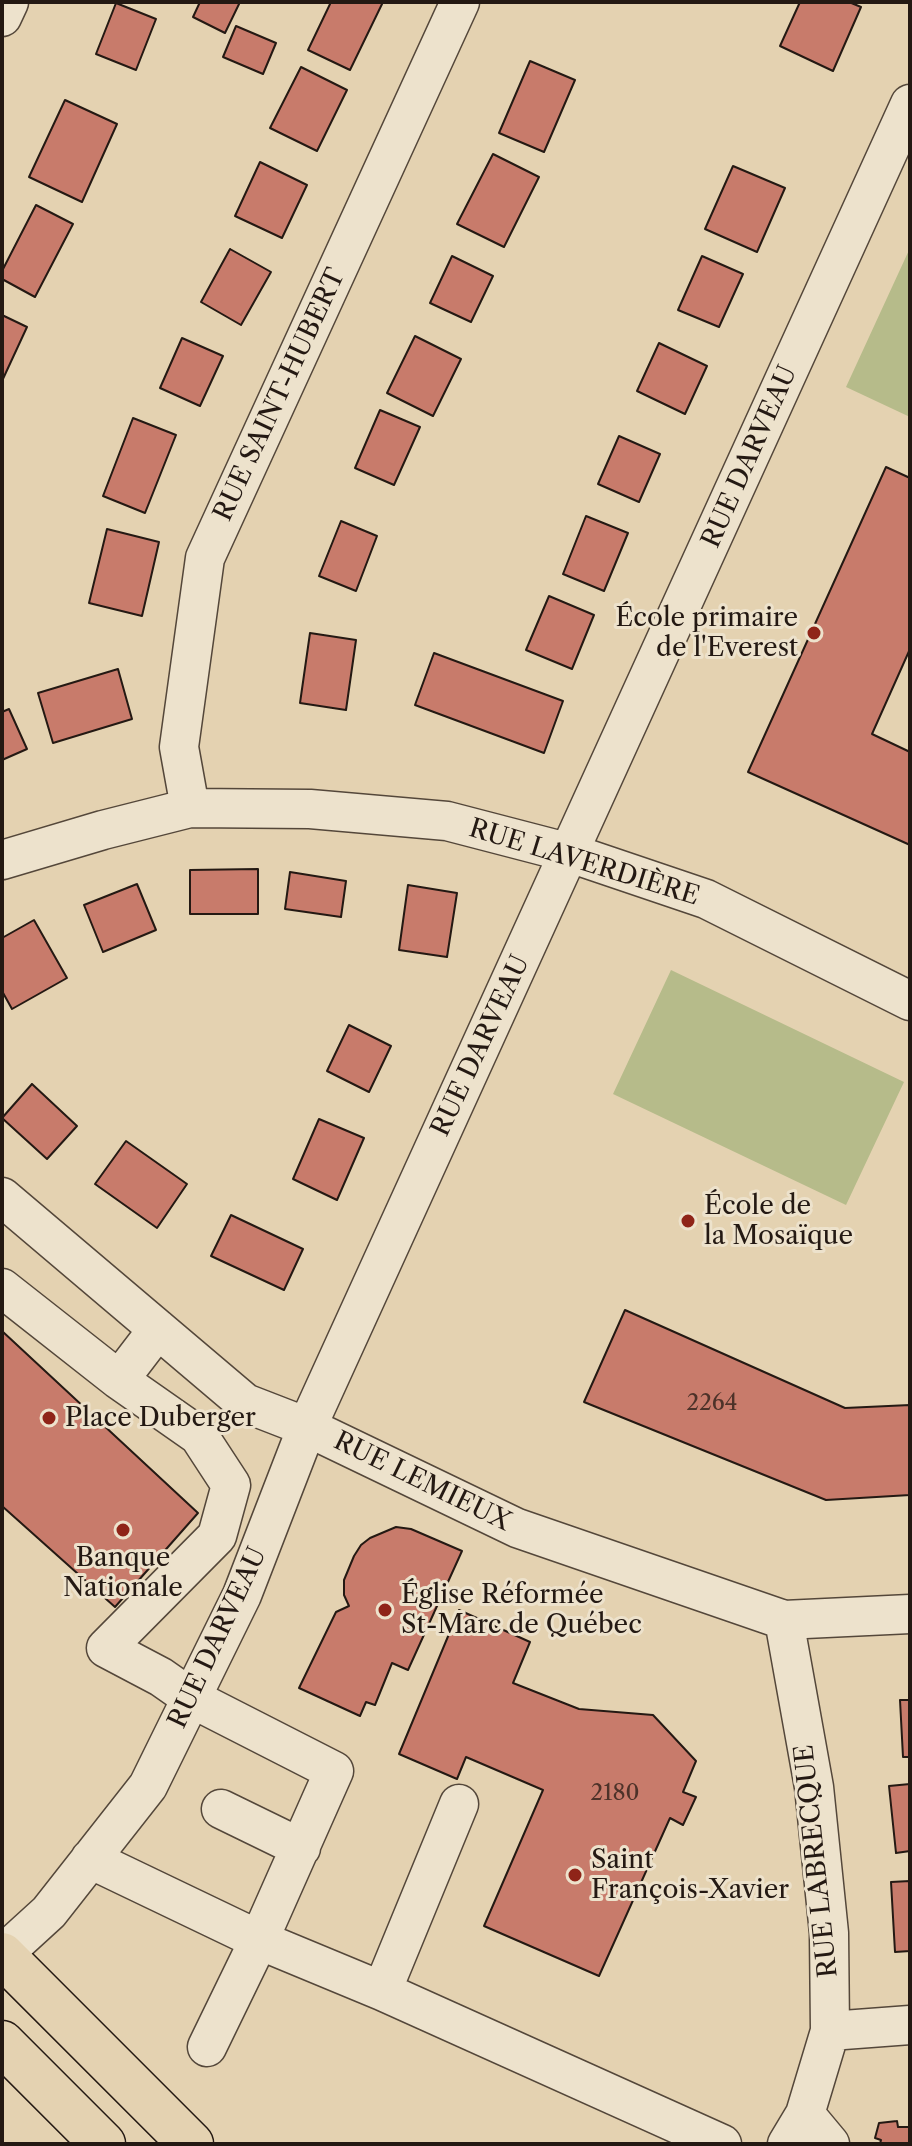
<!DOCTYPE html>
<html>
<head>
<meta charset="utf-8">
<style>
	body { margin:0 }
	#map { position:relative; width:912px; height:2146px; overflow:hidden; background:#e4d2b1; font-family:"Libre Caslon Text",serif }
	canvas { display:block }
	.frame { position:absolute; inset:0; border:4px solid #241913; pointer-events:none }
</style>
</head>
<body>
<div id="map">
<canvas width="912" height="2146"></canvas>
<div class="frame"></div>
</div>
<script>
const c = document.querySelector('canvas').getContext('2d');
c.lineJoin = 'round';
function fill(path, color) {
  c.fillStyle = color;
  c.fill(path, 'evenodd');
}
function toPath(rows) {
  const path = new Path2D();
  for (const r of rows) {
    path.moveTo(r[0], r[1]);
    for (let i = 2; i < r.length; i += 2) path.lineTo(r[i], r[i + 1]);
  }
  return path;
}
function trace(path, color, width, dash) {
  c.strokeStyle = color;
  c.lineWidth = width;
  c.lineCap = dash ? 'butt' : 'round';
  c.setLineDash(dash || []);
  c.stroke(path);
}
function label(font, color, halo, rows, align = 'center') {
  c.font = font + ' "Libre Caslon Text",serif';
  c.lineWidth = 6;
  c.setLineDash([]);
  c.textBaseline = 'middle';
  c.strokeStyle = halo;
  c.fillStyle = color;
  for (const [text, x, y, turn = 0] of rows) {
    c.save();
    c.translate(x, y);
    c.rotate((+turn || 0) * Math.PI / 180);
    c.textAlign = isNaN(turn) ? turn : align;
    if (halo) c.strokeText(text, 0, 0);
    c.fillText(text, 0, 0);
    c.restore();
  }
}
fill(toPath([
	[910,248,910,417,846,387],
	[671,970,904,1082,846,1205,613,1094]
]), '#b6bb8a');
const building = toPath([
	[200,2,240,2,225,33,193,17,200,2],
	[331,2,383,2,350,70,308,50,331,2],
	[800,2,849,2,861,7,833,71,780,46,800,2],
	[116,3,156,19,136,70,96,54,116,3],
	[236,26,276,43,263,74,223,57,236,26],
	[530,61,575,80,544,152,499,133,530,61],
	[301,67,347,90,317,151,270,128,301,67],
	[65,100,117,124,82,202,29,177,65,100],
	[493,154,539,177,504,247,457,224,493,154],
	[260,162,307,185,282,238,235,216,260,162],
	[733,166,785,188,757,252,705,229,733,166],
	[36,205,73,224,35,297,2,279,2,271,36,205],
	[230,249,271,272,241,325,201,302,230,249],
	[452,256,493,276,471,322,430,303,452,256],
	[702,256,743,274,719,327,678,310,702,256],
	[2,315,27,327,2,381,2,315],
	[415,336,461,359,433,416,387,393,415,336],
	[182,338,223,356,200,406,160,388,182,338],
	[659,343,707,366,685,414,637,391,659,343],
	[380,410,420,427,394,485,355,468,380,410],
	[133,418,176,435,145,513,103,496,133,418],
	[619,436,660,454,639,502,598,484,619,436],
	[886,467,910,478,910,649,872,734,910,752,910,845,748,772,886,467],
	[586,516,628,533,604,591,563,574,586,516],
	[341,521,377,536,356,591,319,576,341,521],
	[107,529,159,542,142,616,89,603,107,529],
	[549,596,594,615,572,669,526,650,549,596],
	[310,633,356,640,346,710,300,703,310,633],
	[434,653,563,701,544,753,415,705,434,653],
	[118,669,132,719,53,743,38,693,118,669],
	[9,709,27,749,2,760,2,712,9,709],
	[258,869,258,914,190,914,190,870,258,869],
	[290,872,346,881,341,917,285,909,290,872],
	[137,884,156,930,103,952,84,905,137,884],
	[408,885,457,893,447,957,399,950,408,885],
	[34,920,67,978,12,1009,2,991,2,938,34,920],
	[349,1025,391,1046,369,1092,327,1071,349,1025],
	[32,1084,77,1126,47,1159,2,1118,32,1084],
	[319,1119,364,1138,337,1200,293,1179,319,1119],
	[126,1141,187,1184,157,1228,95,1184,126,1141],
	[231,1215,303,1249,284,1290,211,1256,231,1215],
	[625,1310,845,1408,910,1405,910,1495,826,1500,584,1402,625,1310],
	[2,1331,198,1513,115,1607,2,1506,2,1331],
	[396,1527,411,1529,462,1551,408,1670,392,1663,375,1705,366,1702,360,1716,299,1688,336,1612,349,1606,344,1595,344,1580,354,1556,361,1545,370,1538,396,1527],
	[459,1610,530,1642,513,1683,579,1709,653,1715,696,1761,683,1792,696,1797,683,1825,670,1818,599,1976,484,1926,543,1790,466,1757,457,1779,399,1754,459,1610],
	[900,1700,910,1700,910,1757,903,1757,900,1700],
	[910,1784,910,1851,896,1853,889,1786,910,1784],
	[910,1881,910,1951,895,1952,891,1882,910,1881],
	[897,2121,898,2127,910,2127,910,2144,880,2144,881,2140,875,2138,879,2123,897,2121]
]);
fill(building, '#c87b6b');
trace(building, '#241913', 2);
const minor = toPath([
	[2,17,9,2],
	[190,808,179,747,205,558,460,2],
	[2,860,103,830,190,808,310,809,447,821,570,853,706,899,910,1001],
	[2,1197,245,1403,307,1427,517,1528,784,1620,910,1614],
	[2,1288,119,1380,199,1436,231,1485,217,1536,106,1648,161,1677,191,1698,334,1771,259,1940,207,2047],
	[119,1380,158,1329],
	[784,1620,814,1787,829,1933,830,2031,805,2114,787,2144],
	[221,1809,301,1848],
	[90,1859,259,1940,382,1991,722,2144],
	[2,1955,49,1912,148,1786,242,1595,307,1427,910,104],
	[382,1991,459,1804],
	[830,2031,910,2025],
	[805,2114,830,2144]
]);
const major = toPath([
	[2,1955,191,2144],
	[2,2043,103,2144]
]);
trace(minor, '#54473a', 41);
trace(major, '#241913', 47);
trace(minor, '#ede2cc', 38);
trace(major, '#e4d2b1', 44);
for (const [x, y, r, color] of [
	[814,633,8,"#8f2418"],
	[688,1221,8,"#8f2418"],
	[49,1418,8,"#8f2418"],
	[123,1530,8,"#8f2418"],
	[385,1610,8,"#8f2418"],
	[575,1875,8,"#8f2418"]
]) {
  const dot = new Path2D();
  dot.arc(x, y, r, 0, 2 * Math.PI);
  c.fillStyle = color;
  c.fill(dot);
  trace(dot, '#ede2cc', 3);
}
label('22px', '#4d3229', null, [
	["2264",712,1404],
	["2180",615,1794]
]);
label('26px', '#241913', '#ede2cc', [
	["RUE SAINT-HUBERT",280,395,-65],
	["RUE DARVEAU",750,457,-66],
	["RUE LAVERDIÈRE",584,863,17],
	["RUE DARVEAU",481,1046,-65],
	["RUE LEMIEUX",422,1482,26],
	["RUE DARVEAU",218,1638,-65],
	["RUE LABRECQUE",817,1861,-96]
]);
label('26px', '#241913', '#ede2cc', [
	["École primaire",798,618,"right"],
	["de l'Everest",798,648,"right"],
	["École de",704,1206],
	["la Mosaïque",704,1236],
	["Place Duberger",65,1418],
	["Banque",123,1558,"center"],
	["Nationale",123,1588,"center"],
	["Église Réformée",401,1595],
	["St-Marc de Québec",401,1625],
	["Saint",591,1860],
	["François-Xavier",591,1890]
], 'left');
</script>
</body>
</html>
